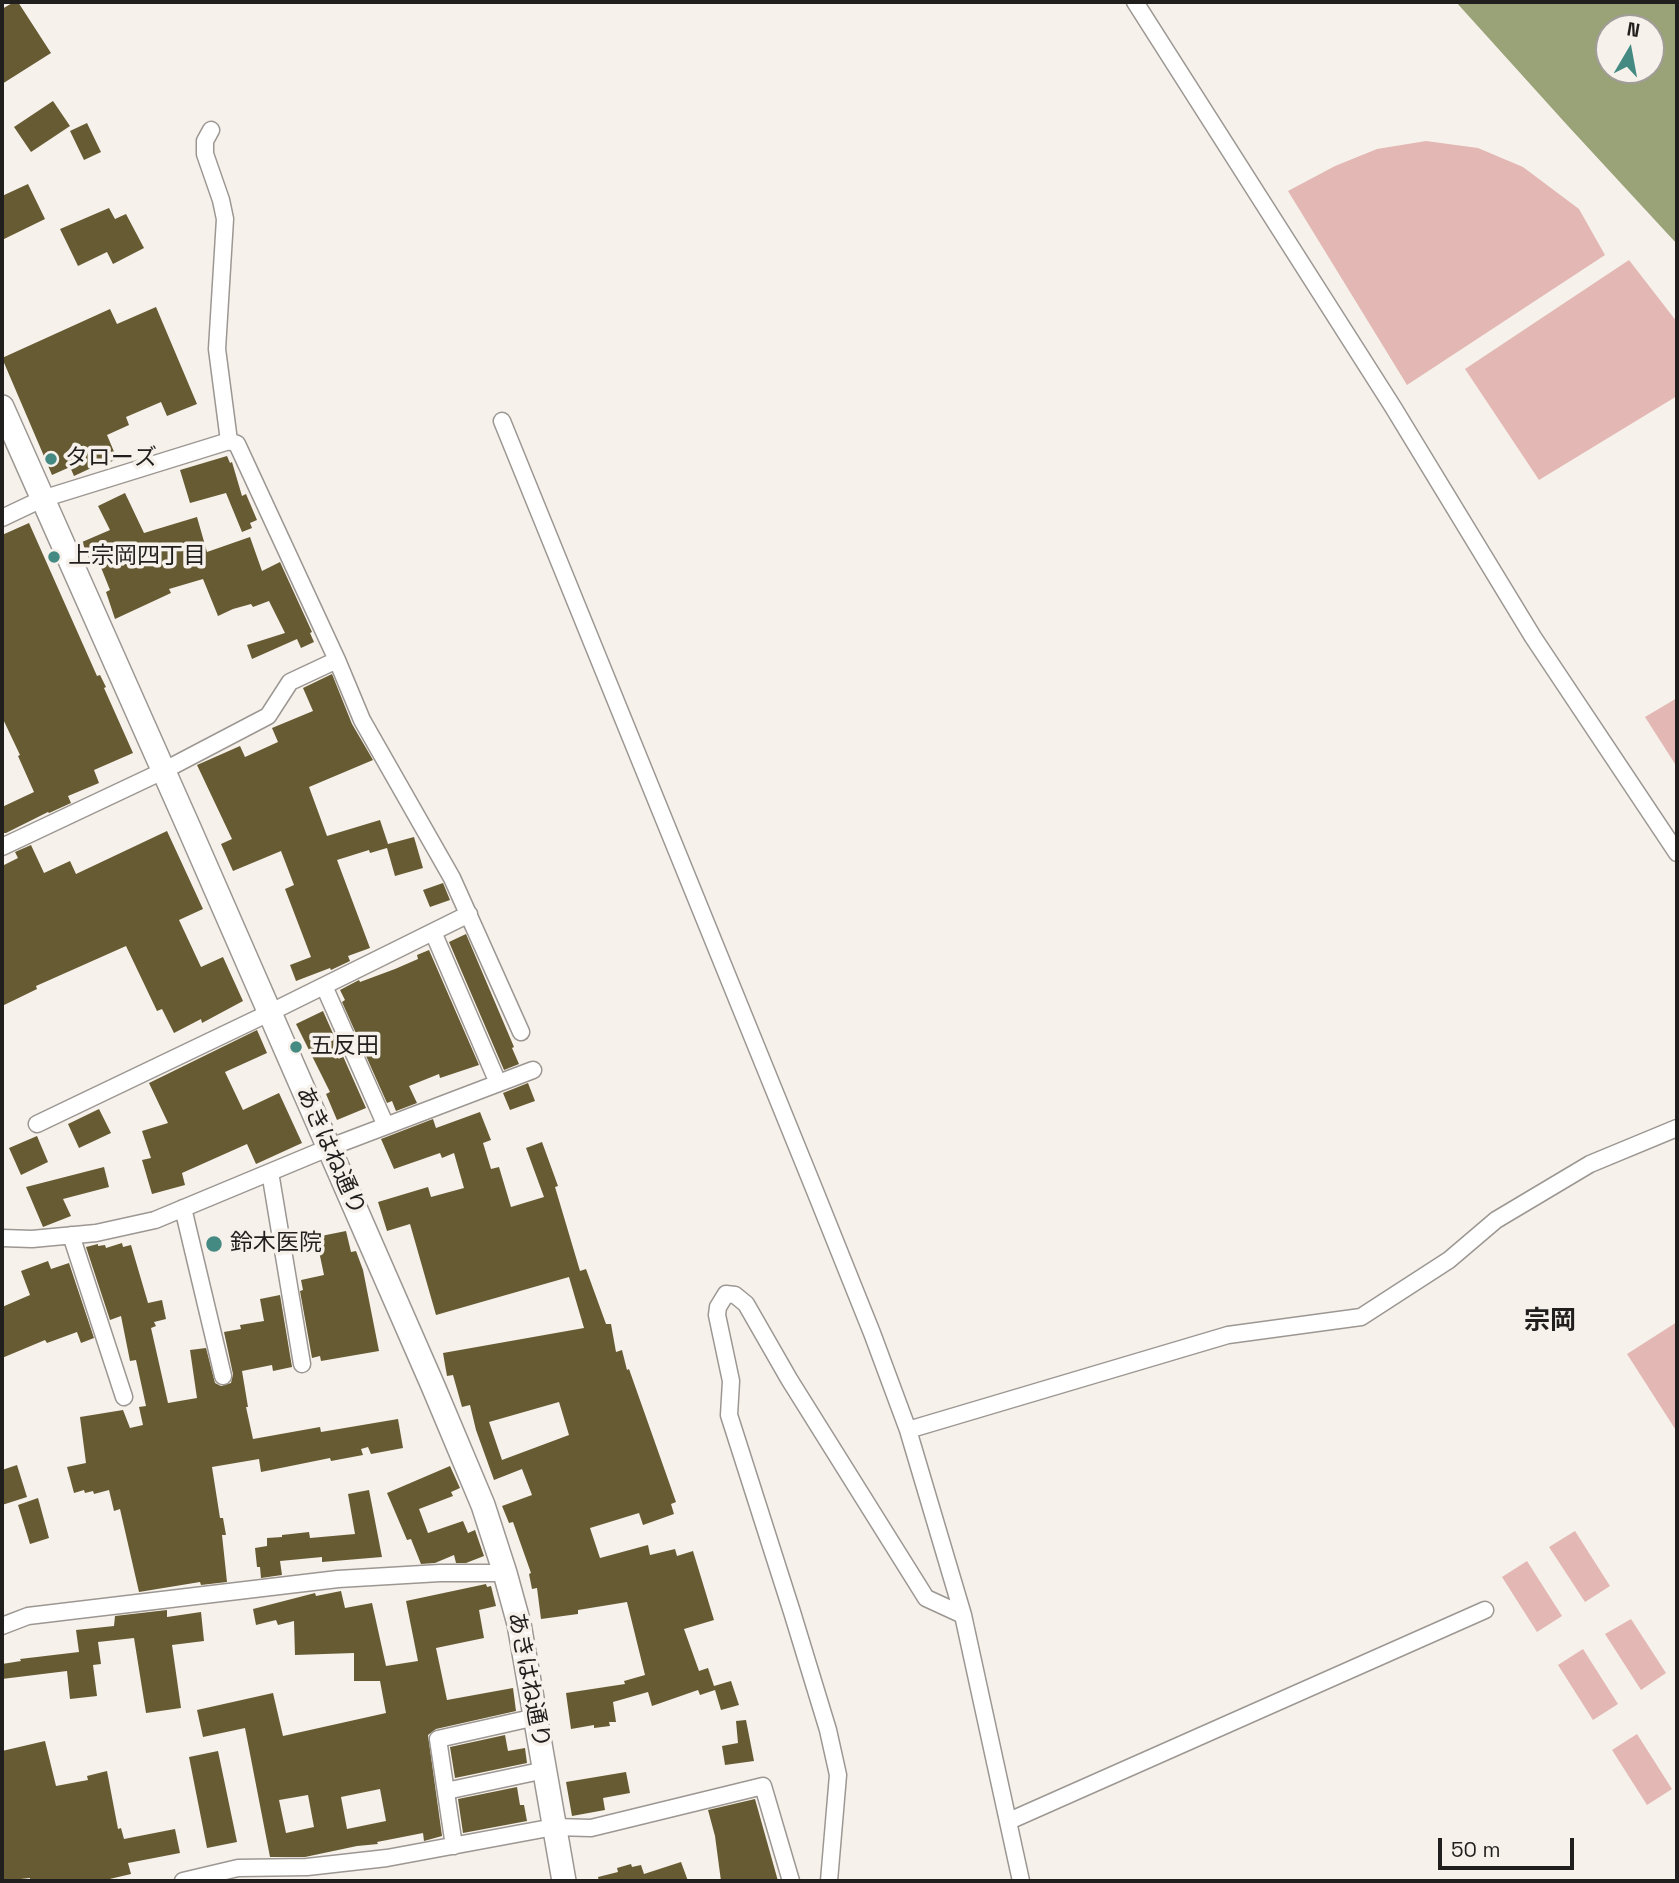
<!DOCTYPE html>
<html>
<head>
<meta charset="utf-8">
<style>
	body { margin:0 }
	#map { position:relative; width:1679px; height:1883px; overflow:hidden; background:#f6f1eb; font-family:"Space Grotesk",sans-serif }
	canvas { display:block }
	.frame { position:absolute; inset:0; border:4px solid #211f1d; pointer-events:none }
	.north { position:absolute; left:1595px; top:14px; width:70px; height:70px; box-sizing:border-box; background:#f6f1eb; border:2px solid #a19d99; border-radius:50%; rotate:10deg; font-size:19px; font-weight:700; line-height:28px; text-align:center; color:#211f1d }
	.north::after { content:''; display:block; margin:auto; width:24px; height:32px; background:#448a83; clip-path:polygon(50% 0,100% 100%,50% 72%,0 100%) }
	.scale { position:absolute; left:1438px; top:1838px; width:136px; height:32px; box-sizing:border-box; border:4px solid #211f1d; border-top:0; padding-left:9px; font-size:21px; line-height:24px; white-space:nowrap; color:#211f1d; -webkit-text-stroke:5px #f6f1eb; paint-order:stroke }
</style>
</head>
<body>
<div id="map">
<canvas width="1679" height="1883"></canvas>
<div class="frame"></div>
<div class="north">N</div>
<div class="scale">50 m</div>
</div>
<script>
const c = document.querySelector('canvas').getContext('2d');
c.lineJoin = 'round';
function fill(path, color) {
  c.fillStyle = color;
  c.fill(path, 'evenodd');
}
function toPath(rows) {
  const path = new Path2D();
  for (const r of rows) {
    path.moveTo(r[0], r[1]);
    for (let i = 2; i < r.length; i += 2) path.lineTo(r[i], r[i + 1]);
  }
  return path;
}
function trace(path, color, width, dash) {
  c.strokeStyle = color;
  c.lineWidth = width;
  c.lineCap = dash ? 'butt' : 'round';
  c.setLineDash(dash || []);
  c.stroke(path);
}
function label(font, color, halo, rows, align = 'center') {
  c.font = font + ' "Space Grotesk","Noto Sans JP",sans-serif';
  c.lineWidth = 7;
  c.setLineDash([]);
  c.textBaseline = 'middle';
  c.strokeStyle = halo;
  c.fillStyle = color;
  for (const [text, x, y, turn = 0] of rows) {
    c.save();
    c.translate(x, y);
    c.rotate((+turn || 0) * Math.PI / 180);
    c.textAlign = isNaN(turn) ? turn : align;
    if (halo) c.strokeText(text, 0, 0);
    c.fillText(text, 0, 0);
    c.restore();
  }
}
fill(toPath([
	[1426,141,1478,148,1523,167,1579,209,1605,255,1407,385,1288,191,1335,166,1377,149],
	[1629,260,1677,322,1677,396,1539,480,1465,369],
	[1677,698,1677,767,1645,717],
	[1677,1322,1677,1432,1627,1354],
	[1575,1531,1610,1586,1585,1602,1549,1547],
	[1527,1561,1562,1616,1537,1632,1502,1577],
	[1631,1619,1666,1673,1641,1690,1605,1634],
	[1583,1649,1618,1704,1593,1720,1558,1665],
	[1637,1734,1672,1789,1647,1805,1612,1750]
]), '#e3b8b4');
fill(toPath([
	[1456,2,1677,2,1677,244,1568,126],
	[1609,28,1651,28,1651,70,1609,70]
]), '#9aa278');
fill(toPath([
	[14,2,18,2,51,53,2,84,2,9],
	[53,101,70,126,31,152,14,127],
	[87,123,101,152,84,160,70,131],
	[28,184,45,219,2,240,2,196],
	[109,208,115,219,126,214,144,248,113,264,107,252,78,266,60,229],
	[156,307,197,404,167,416,161,402,126,417,129,425,107,435,115,454,115,460,103,465,102,463,74,476,70,467,52,475,2,358,110,309,117,324],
	[227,456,230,463,232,462,242,496,246,494,257,520,250,523,252,528,242,532,226,493,190,503,180,470],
	[125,493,144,533,197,517,207,552,250,537,262,571,280,562,312,632,310,633,314,642,301,648,297,639,252,659,247,645,285,633,269,601,253,607,251,604,233,609,218,616,203,579,169,589,171,593,115,619,106,592,110,590,96,555,89,558,82,542,110,530,98,506],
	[29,523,97,676,100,675,106,687,104,688,133,753,94,770,99,783,68,796,71,803,49,813,48,812,6,833,2,833,2,807,34,792,18,756,20,755,2,717,2,535],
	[332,674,352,724,373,760,309,787,327,836,380,820,388,844,414,837,423,868,395,876,387,848,370,853,369,850,337,860,370,948,348,956,350,961,331,970,330,968,296,981,290,965,311,957,285,889,294,885,281,851,233,871,221,844,232,839,197,765,240,746,245,757,278,742,272,728,313,711,303,688],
	[167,831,203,909,179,920,201,967,223,957,243,1001,202,1023,201,1019,174,1033,162,1009,157,1011,126,946,36,986,37,989,2,1006,2,866,18,858,15,852,31,845,44,873,70,861,76,874],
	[443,883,450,900,430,907,423,890],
	[466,934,514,1047,512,1048,519,1064,504,1070,449,942],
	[429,950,479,1065,440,1078,439,1074,409,1086,417,1103,396,1111,392,1101,387,1103,342,1002,345,1000,340,990,359,980,360,982,395,969,418,959,417,955],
	[323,1011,366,1108,337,1120,326,1094,330,1092,296,1024],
	[257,1030,267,1053,225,1072,243,1110,279,1093,302,1143,256,1164,247,1144,182,1173,185,1185,152,1194,142,1160,151,1158,142,1131,168,1123,149,1083],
	[528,1083,535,1101,510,1110,503,1093],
	[99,1109,111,1133,79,1148,68,1124],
	[480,1112,491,1140,483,1143,491,1169,499,1167,511,1207,544,1197,526,1148,542,1142,558,1186,555,1187,580,1271,586,1269,606,1324,611,1324,616,1352,622,1350,627,1370,629,1369,676,1502,671,1504,674,1514,643,1525,639,1513,590,1528,600,1558,648,1545,650,1555,675,1549,677,1556,693,1551,714,1620,684,1629,699,1671,708,1668,714,1686,731,1681,739,1705,721,1710,715,1690,700,1695,698,1690,652,1706,648,1692,613,1702,616,1722,609,1722,610,1726,594,1728,594,1725,571,1729,566,1693,625,1684,624,1681,645,1675,627,1602,578,1610,578,1614,541,1619,537,1588,532,1589,529,1574,531,1573,513,1522,509,1523,502,1506,532,1495,522,1469,494,1480,476,1430,470,1405,462,1407,453,1375,447,1376,443,1353,584,1328,569,1277,436,1315,410,1224,387,1231,378,1202,428,1187,431,1197,464,1188,454,1153,442,1158,440,1153,394,1169,381,1139,433,1119,436,1128],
	[559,1402,569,1435,502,1460,489,1422],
	[37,1136,48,1162,21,1175,9,1148],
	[104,1167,109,1187,63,1199,71,1216,43,1227,26,1187],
	[346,1231,351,1252,356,1251,363,1270,379,1351,321,1361,320,1356,312,1358,300,1291,303,1290,301,1280,324,1275,316,1237],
	[122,1243,123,1247,131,1245,148,1303,162,1300,166,1319,154,1322,156,1326,151,1328,168,1403,197,1398,190,1350,206,1348,215,1383,221,1386,231,1383,233,1374,224,1332,241,1329,240,1325,264,1321,260,1299,280,1295,292,1367,273,1371,272,1365,242,1371,248,1407,246,1407,253,1439,320,1427,321,1432,398,1419,403,1448,371,1454,368,1447,361,1449,363,1455,331,1461,330,1458,261,1472,259,1459,212,1467,220,1518,223,1518,226,1535,222,1535,227,1582,201,1585,200,1582,139,1592,120,1509,114,1511,109,1490,94,1494,93,1491,85,1493,84,1490,74,1493,67,1467,86,1463,80,1417,123,1410,130,1428,143,1425,139,1407,146,1406,136,1360,130,1361,121,1316,110,1320,86,1247,98,1244,98,1246,105,1245,106,1248],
	[48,1261,51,1269,69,1263,94,1338,81,1343,77,1332,47,1343,45,1340,2,1358,2,1307,30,1295,21,1271],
	[17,1465,27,1497,2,1505,2,1470],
	[450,1466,460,1488,451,1492,453,1496,419,1509,428,1533,463,1521,468,1533,475,1530,484,1556,466,1563,456,1563,454,1555,435,1563,421,1564,411,1539,407,1540,387,1493],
	[369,1490,382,1557,322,1562,322,1557,280,1561,282,1575,261,1578,260,1567,257,1567,255,1548,267,1546,267,1538,282,1537,282,1535,309,1532,310,1538,355,1534,348,1494],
	[38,1498,49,1538,30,1544,18,1505],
	[486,1584,487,1587,491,1586,496,1606,479,1610,484,1638,436,1648,447,1700,513,1688,516,1711,436,1729,428,1735,442,1836,424,1841,423,1833,377,1842,378,1844,357,1846,305,1857,270,1857,245,1728,203,1737,197,1710,273,1693,283,1736,386,1713,380,1681,354,1681,354,1653,295,1655,294,1621,278,1625,276,1620,256,1625,253,1609,315,1593,316,1596,341,1591,345,1608,372,1603,386,1666,418,1661,406,1601],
	[380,1789,386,1821,347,1829,341,1797],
	[308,1795,314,1827,286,1833,279,1800],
	[167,1610,167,1617,201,1612,204,1641,172,1645,181,1708,146,1713,134,1638,98,1642,101,1664,93,1665,97,1696,70,1699,67,1671,2,1679,2,1664,21,1661,20,1659,79,1652,76,1630,114,1626,115,1616],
	[746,1720,754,1761,725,1765,722,1746,738,1743,736,1721],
	[505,1735,508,1751,525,1748,527,1763,455,1778,450,1747],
	[45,1741,56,1786,88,1780,87,1776,107,1771,118,1829,121,1828,124,1839,175,1829,180,1853,128,1863,131,1874,101,1881,30,1881,30,1878,2,1881,2,1751],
	[218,1751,237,1842,207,1848,189,1757],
	[626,1772,630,1793,603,1798,605,1810,572,1816,566,1782],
	[517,1787,520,1805,524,1805,527,1821,463,1833,458,1799],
	[755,1799,778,1881,721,1881,715,1836,708,1810],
	[681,1862,688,1881,599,1881,598,1877,618,1872,617,1868,631,1864,632,1867,641,1865,644,1874]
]), '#675b33');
const street = toPath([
	[1135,2,1393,407,1533,637,1677,853],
	[211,130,205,141,205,154,221,200,225,219,217,349,229,441,237,444,337,660,362,720,452,878,521,1032],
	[502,421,813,1186,872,1333,908,1430,963,1615,1021,1881],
	[2,518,42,499,229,441],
	[2,847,163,771,268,716,290,682,337,660],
	[433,932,498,1083],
	[324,986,386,1126],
	[37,1124,269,1013,469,914],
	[270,1172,302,1364],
	[183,1208,223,1376],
	[71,1235,124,1397],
	[2,1238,32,1239,96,1233,155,1220,328,1148,533,1070],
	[908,1430,1228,1335,1361,1317,1449,1260,1496,1220,1590,1164,1677,1128],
	[2,1626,28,1616,338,1579,440,1573,505,1573],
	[446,1791,545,1770],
	[1009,1821,1485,1610],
	[454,1846,438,1739,536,1717],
	[183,1881,238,1868,307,1867,387,1858,554,1827,591,1828,763,1786,791,1881],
	[829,1881,838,1775,828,1730,792,1612,729,1415,731,1381,717,1315,718,1307,726,1294,735,1295,746,1304,789,1379,926,1598,963,1615]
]);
const secondary = toPath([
	[2,407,189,828,433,1386,483,1505,505,1573,519,1624,564,1881]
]);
trace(street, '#9c9792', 19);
trace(secondary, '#9c9792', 26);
trace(street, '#fff', 16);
trace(secondary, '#fff', 23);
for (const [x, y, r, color] of [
	[51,459,7,"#448a83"],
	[54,557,7,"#448a83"],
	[296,1047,7,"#448a83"],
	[214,1244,9,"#448a83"]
]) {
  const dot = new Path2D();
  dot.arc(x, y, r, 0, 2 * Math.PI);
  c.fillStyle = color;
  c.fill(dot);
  trace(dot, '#f6f1eb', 2.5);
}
label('23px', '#211f1d', '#f6f1eb', [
	["タローズ",65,459],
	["上宗岡四丁目",68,557],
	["五反田",310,1047],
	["鈴木医院",230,1244]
], 'left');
label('23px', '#211f1d', '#f6f1eb', [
	["あきはね通り",330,1151,66],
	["あきはね通り",528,1680,79]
]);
label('bold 26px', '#211f1d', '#f6f1eb', [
	["宗岡",1550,1322]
]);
</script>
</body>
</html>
